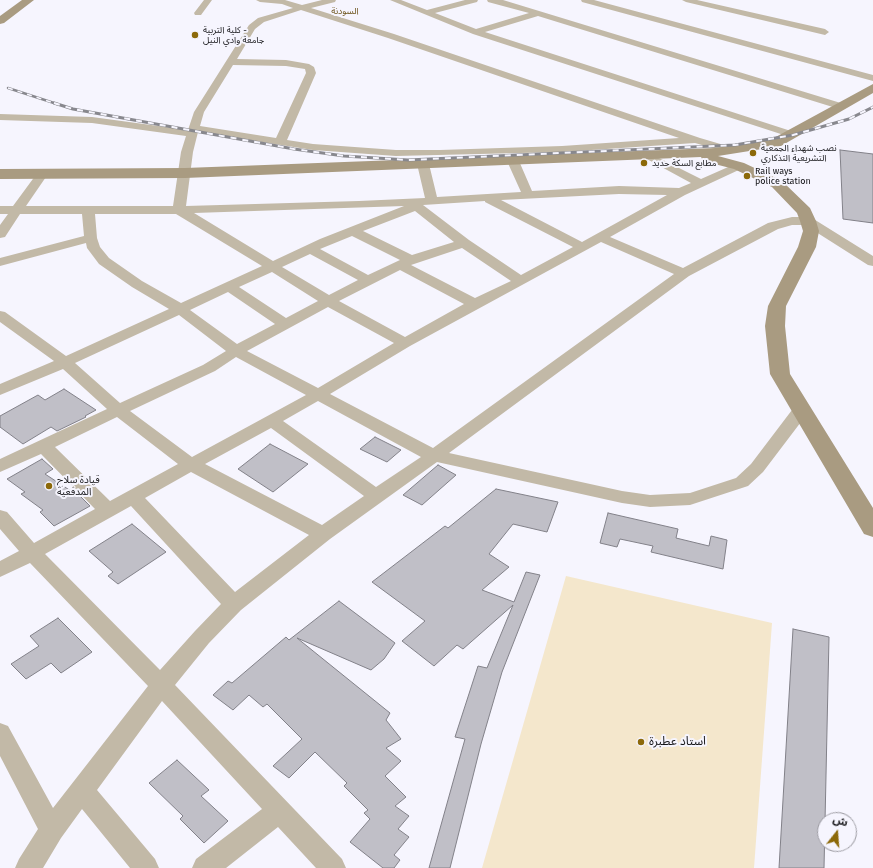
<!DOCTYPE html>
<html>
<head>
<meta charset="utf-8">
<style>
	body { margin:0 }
	#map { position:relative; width:873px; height:868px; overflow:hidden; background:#f6f5fe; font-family:"Fira Sans","Noto Sans Arabic",sans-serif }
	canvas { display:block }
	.north { position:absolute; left:817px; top:812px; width:40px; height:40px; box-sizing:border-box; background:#f6f5fe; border:1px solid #9c9ba2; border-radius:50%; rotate:17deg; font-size:11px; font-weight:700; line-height:16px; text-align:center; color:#141417 }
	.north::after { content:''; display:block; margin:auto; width:14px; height:18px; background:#8c6909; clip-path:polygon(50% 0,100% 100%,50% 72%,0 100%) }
</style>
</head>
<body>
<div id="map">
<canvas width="873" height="868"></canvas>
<div class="north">ش</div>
</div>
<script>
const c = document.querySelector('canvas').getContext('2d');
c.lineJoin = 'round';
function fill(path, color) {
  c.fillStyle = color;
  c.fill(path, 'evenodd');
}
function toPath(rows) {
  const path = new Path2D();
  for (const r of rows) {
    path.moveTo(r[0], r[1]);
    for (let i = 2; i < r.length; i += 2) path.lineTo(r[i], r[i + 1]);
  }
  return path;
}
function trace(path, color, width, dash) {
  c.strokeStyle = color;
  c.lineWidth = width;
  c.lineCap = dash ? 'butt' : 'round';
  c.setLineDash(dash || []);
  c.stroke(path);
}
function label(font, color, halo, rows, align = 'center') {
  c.font = font + ' "Fira Sans","Noto Sans Arabic",sans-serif';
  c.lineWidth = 4;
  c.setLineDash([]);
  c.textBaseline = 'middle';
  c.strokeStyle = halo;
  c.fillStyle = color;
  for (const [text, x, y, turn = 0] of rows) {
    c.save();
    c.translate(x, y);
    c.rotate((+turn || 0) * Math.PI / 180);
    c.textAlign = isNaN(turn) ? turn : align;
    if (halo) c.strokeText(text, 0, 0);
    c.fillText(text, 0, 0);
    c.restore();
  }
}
fill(toPath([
	[566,576,772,623,754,868,482,868]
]), '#f4e7cc');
const building = toPath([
	[840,150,873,154,873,223,843,219,840,150],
	[64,389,96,410,85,416,86,417,57,431,51,427,23,444,0,427,0,416,38,395,45,400,64,389],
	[375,437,401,450,387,462,360,449,375,437],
	[270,444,308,464,273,492,238,469,270,444],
	[42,459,53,469,45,474,74,493,76,492,90,506,54,526,40,512,43,510,21,494,25,492,7,479,42,459],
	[438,465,456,475,422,505,403,495,438,465],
	[496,489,558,502,547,532,513,524,489,554,509,567,482,590,514,602,526,572,540,575,502,672,481,744,450,868,429,868,465,739,455,737,478,666,487,668,513,605,463,649,457,645,434,666,402,641,425,621,372,582,445,526,448,528,496,489],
	[608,513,678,529,676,538,709,546,711,536,727,540,723,569,651,552,653,546,620,539,617,547,600,543,608,513],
	[132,524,166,552,118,584,108,576,113,572,89,551,132,524],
	[339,601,395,643,384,659,371,670,297,638,390,713,386,720,401,739,386,748,401,761,385,776,406,797,395,806,409,816,398,829,409,837,394,855,400,860,394,868,383,868,350,842,370,819,364,813,368,810,344,786,347,783,315,752,289,778,273,766,302,739,267,704,263,707,249,695,233,710,213,695,228,681,232,683,286,637,289,640,339,601],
	[58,618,92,652,61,673,51,663,26,679,11,664,39,646,30,636,58,618],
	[793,629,829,637,824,868,779,868,793,629],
	[177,760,209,790,201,796,228,821,204,843,180,819,183,816,149,783,177,760]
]);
fill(building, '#c0bfc7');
trace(building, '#828189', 1);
fill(toPath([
	[204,0,212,0,201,15,195,15,194,13,204,0],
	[256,0,285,0,302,5,322,0,336,0,335,2,311,8,394,34,700,138,734,148,736,150,730,153,695,143,562,152,396,156,313,150,198,132,193,152,186,206,359,201,425,198,417,164,419,162,423,161,427,162,429,164,437,197,521,192,507,161,509,159,513,158,517,159,519,161,532,191,619,186,679,188,691,183,645,158,643,156,645,154,649,153,701,179,735,164,743,164,745,166,743,168,685,195,610,237,683,268,768,223,792,217,808,217,812,218,873,256,873,266,868,265,805,225,792,225,778,229,689,276,449,453,622,491,650,495,690,493,736,478,751,464,795,406,801,405,807,406,809,410,807,414,763,472,748,486,690,505,650,507,622,503,437,462,330,539,241,610,209,643,175,685,342,859,346,868,316,868,278,827,226,868,192,868,196,859,262,809,162,701,97,790,155,859,159,868,130,868,82,809,61,838,43,868,15,868,19,859,38,829,0,756,0,723,8,726,53,808,148,686,30,563,0,577,0,561,19,551,0,529,0,510,7,512,34,543,95,509,41,454,0,472,0,459,107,409,63,369,0,395,0,384,54,361,0,322,0,311,5,312,66,356,169,309,132,287,99,264,87,248,86,243,0,266,0,258,84,236,82,214,20,214,5,237,0,238,0,225,8,214,0,214,0,206,13,206,38,172,42,170,46,172,48,174,26,206,173,206,181,152,186,136,92,123,0,120,0,114,92,117,188,130,194,112,249,25,258,18,293,8,282,4,260,2,256,0],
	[301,10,388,38,679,138,562,146,440,150,396,150,313,144,287,140,316,73,314,67,309,64,286,60,237,59,255,29,264,22,301,10],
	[233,65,286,66,305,69,306,73,276,138,200,126,204,112,233,65],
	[619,194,667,195,582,242,501,200,619,194],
	[485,201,485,202,573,247,521,275,469,240,423,205,485,201],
	[404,206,320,239,273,261,194,213,404,206],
	[415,211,454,242,412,255,363,231,415,211],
	[95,214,176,214,262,266,181,303,142,281,109,258,100,247,97,238,95,214],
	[352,236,400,260,368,275,320,249,352,236],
	[601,242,674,274,433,448,330,394,410,346,601,242],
	[462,248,511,281,475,298,411,265,462,248],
	[310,254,358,280,329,295,282,267,310,254],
	[400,270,464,304,405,337,339,301,400,270],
	[272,272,318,301,286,318,239,287,272,272],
	[228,292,275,324,237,344,190,310,228,292],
	[328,307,394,343,318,388,247,351,328,307],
	[179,315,226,351,203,365,120,403,75,363,179,315],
	[236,357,306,395,192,457,130,411,215,371,236,357],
	[318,401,421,457,376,487,283,421,318,401],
	[117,417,178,464,110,501,55,447,117,417],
	[271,428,364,496,322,525,205,464,271,428],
	[191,472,309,535,235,592,145,498,191,472],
	[131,506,221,604,195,631,160,670,45,554,131,506],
	[390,0,401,0,427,10,465,0,478,0,477,2,435,13,476,29,529,13,488,2,487,0,503,0,844,104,845,106,840,109,836,108,538,16,485,32,794,132,795,134,794,136,790,137,473,34,390,0],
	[581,0,594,0,873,75,873,81,582,2,581,0],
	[682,0,697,0,825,29,829,32,825,35,686,2,682,0]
]), '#c2b9a7');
fill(toPath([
	[22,0,34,0,4,23,0,24,0,16,22,0],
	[873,84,873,93,781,146,718,156,744,163,782,181,810,208,816,221,819,231,816,247,786,306,785,326,790,374,873,508,873,537,864,534,770,374,765,326,768,306,798,247,803,231,800,221,797,213,772,187,734,169,703,161,701,157,185,178,0,179,0,169,185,168,716,148,772,139,873,84]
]), '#a99b81');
const railFar1 = toPath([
	[8,88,57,104]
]);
const rail = toPath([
	[54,103,73,109,294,149,344,156,408,160,735,145,793,135,849,119,873,107]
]);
trace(railFar1, '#88888e', 2.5);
trace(rail, '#88888e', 3);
trace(railFar1, '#f6f5fe', 1.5, [5]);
trace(rail, '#f6f5fe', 2, [6]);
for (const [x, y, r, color] of [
	[195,35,4,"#8c6909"],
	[753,153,4,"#8c6909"],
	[644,163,4,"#8c6909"],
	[747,176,4,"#8c6909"],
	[49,486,4,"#8c6909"],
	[641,742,4,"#8c6909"]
]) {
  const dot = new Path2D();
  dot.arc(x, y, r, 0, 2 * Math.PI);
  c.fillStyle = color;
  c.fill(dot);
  trace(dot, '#f6f5fe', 1.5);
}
label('9px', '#6b5219', '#f6f5fe', [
	["السودنة",345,11]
]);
label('9px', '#141417', '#f6f5fe', [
	["كلية التربية -",203,30],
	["جامعة وادي النيل",203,40],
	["نصب شهداء الجمعية",761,148],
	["التشريعية التذكاري",761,158],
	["مطابع السكة حديد",652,163],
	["Rail ways",755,171],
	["police station",755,181]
], 'left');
label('10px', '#141417', '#f6f5fe', [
	["قيادة سلاح",57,480],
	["المدفعية",57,492]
], 'left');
label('12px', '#141417', '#f6f5fe', [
	["استاد عطبرة",649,742]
], 'left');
</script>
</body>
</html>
